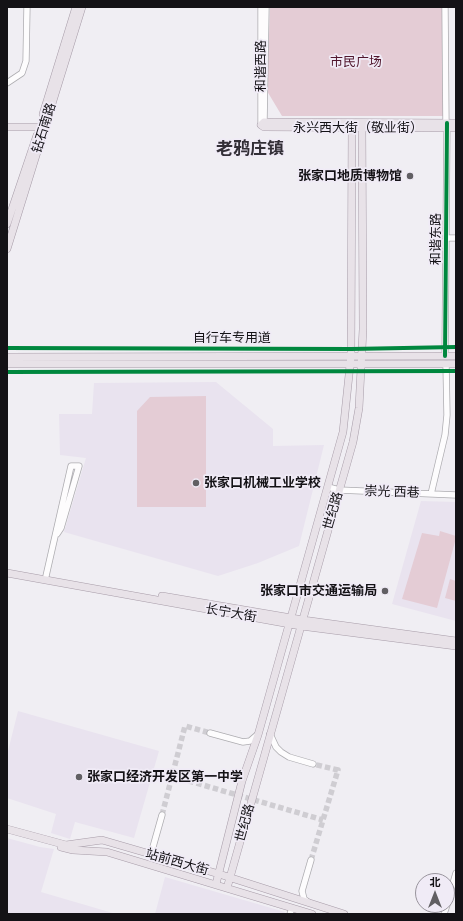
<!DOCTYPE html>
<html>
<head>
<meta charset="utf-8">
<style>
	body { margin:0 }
	#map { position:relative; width:463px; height:921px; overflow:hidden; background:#f0eef3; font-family:"Public Sans","Noto Sans SC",sans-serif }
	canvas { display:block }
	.frame { position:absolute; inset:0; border:8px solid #141216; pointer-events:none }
	.north { position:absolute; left:415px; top:873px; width:40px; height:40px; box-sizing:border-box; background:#f0ebf6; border:1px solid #98949c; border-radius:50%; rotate:0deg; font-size:11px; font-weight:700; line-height:16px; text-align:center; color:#141216 }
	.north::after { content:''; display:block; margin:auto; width:14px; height:18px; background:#615f63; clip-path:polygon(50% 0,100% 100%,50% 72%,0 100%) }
</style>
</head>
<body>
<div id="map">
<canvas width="463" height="921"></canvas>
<div class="frame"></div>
<div class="north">北</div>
</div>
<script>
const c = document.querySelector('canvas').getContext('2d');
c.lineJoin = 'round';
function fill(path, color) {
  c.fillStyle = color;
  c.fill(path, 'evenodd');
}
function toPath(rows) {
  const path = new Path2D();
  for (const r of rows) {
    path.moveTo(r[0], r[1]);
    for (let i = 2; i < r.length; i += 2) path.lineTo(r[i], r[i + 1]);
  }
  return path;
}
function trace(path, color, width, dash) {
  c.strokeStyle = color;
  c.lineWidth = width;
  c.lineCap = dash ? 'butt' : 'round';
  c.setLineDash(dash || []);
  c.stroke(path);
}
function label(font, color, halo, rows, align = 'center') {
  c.font = font + ' "Public Sans","Noto Sans SC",sans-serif';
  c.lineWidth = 3.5;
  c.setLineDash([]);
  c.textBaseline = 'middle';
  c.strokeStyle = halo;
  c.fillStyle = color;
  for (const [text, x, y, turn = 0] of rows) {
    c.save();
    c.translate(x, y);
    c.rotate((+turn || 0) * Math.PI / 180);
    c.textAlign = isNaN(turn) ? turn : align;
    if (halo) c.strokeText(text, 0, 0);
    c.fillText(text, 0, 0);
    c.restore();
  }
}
fill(toPath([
	[216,382,273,429,273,446,324,445,299,546,258,563,218,576,64,532,86,458,60,455,59,414,92,414,94,383],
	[421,501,456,502,456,621,392,604],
	[18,711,159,751,134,838,75,822,70,839,51,833,56,814,7,798,7,755],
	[7,838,40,847,54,849,41,892,116,914,7,914],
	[165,877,285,912,284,914,155,914]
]), '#e9e3ef');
fill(toPath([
	[270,7,444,7,444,116,282,116,267,91],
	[206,396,206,507,137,507,137,411,150,397],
	[440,531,456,536,456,538,437,608,402,599,422,533,439,536],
	[450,579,456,581,456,601,445,598]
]), '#e4ccd5');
trace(toPath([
	[172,776,323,820],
	[162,815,185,726,210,733],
	[311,860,338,770,313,764]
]), '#cfcdd2', 5.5, [5.5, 3]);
const minor = toPath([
	[261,7,261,125],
	[445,7,446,127],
	[7,83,22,73,26,61,27,7],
	[264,122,266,7],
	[446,238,456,238],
	[445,356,447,124],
	[328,487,339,490,456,495],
	[431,494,445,435,447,415,446,364],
	[46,576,71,466,79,466,61,528,57,534],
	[210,733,243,742,250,741,257,735],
	[270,734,276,747,281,752,289,757,313,764],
	[151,854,162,815],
	[308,902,304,899,302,891,311,860],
	[447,904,456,873],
	[290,914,292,908],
	[444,914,447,905]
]);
const major = toPath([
	[43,114,76,7],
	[456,123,264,122,261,125,264,127,456,128],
	[7,127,39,127],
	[7,224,37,135],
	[7,249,82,7],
	[7,357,456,356],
	[7,364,456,364],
	[7,573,301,626,456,646],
	[162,596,303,620,456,641],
	[7,829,66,845,102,840,219,874,344,914],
	[61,847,73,850,107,852,312,914],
	[216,884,242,781,258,735,343,432,351,356,352,123],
	[227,888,353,442,359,408,363,329,362,123]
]);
trace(minor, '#adacb0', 7);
trace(major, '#a79ca8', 8);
trace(minor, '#fdfcfd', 5.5);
trace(major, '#e8e2e8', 7);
trace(toPath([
	[7,348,351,349,456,347],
	[445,356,447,123],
	[7,372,456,371]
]), '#00873e', 4);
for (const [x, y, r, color] of [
	[410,176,4,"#615f63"],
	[196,483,4,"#615f63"],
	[385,591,4,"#615f63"],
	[79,777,4,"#615f63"]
]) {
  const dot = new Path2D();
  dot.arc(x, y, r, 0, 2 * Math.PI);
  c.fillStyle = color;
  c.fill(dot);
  trace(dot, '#f0ebf6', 1.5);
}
label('13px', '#51172e', '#f0ebf6', [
	["市民广场",356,62]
]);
label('13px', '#141216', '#f0ebf6', [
	["和谐西路",261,66,-90],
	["钻石南路",44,128,-73],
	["永兴西大街（敬业街）",358,128],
	["和谐东路",436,239,-90],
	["自行车专用道",232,338],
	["崇光 西巷",392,492,2],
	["世纪路",333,511,-74],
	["长宁大街",231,613,10],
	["世纪路",245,823,-75],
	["站前西大街",177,862,16]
]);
label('bold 13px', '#141216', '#f0ebf6', [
	["张家口地质博物馆",402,176],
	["张家口机械工业学校",204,483,"left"],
	["张家口市交通运输局",377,591],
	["张家口经济开发区第一中学",87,777,"left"]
], 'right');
label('bold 17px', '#332f37', '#f0ebf6', [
	["老鸦庄镇",250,149]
]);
</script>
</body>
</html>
